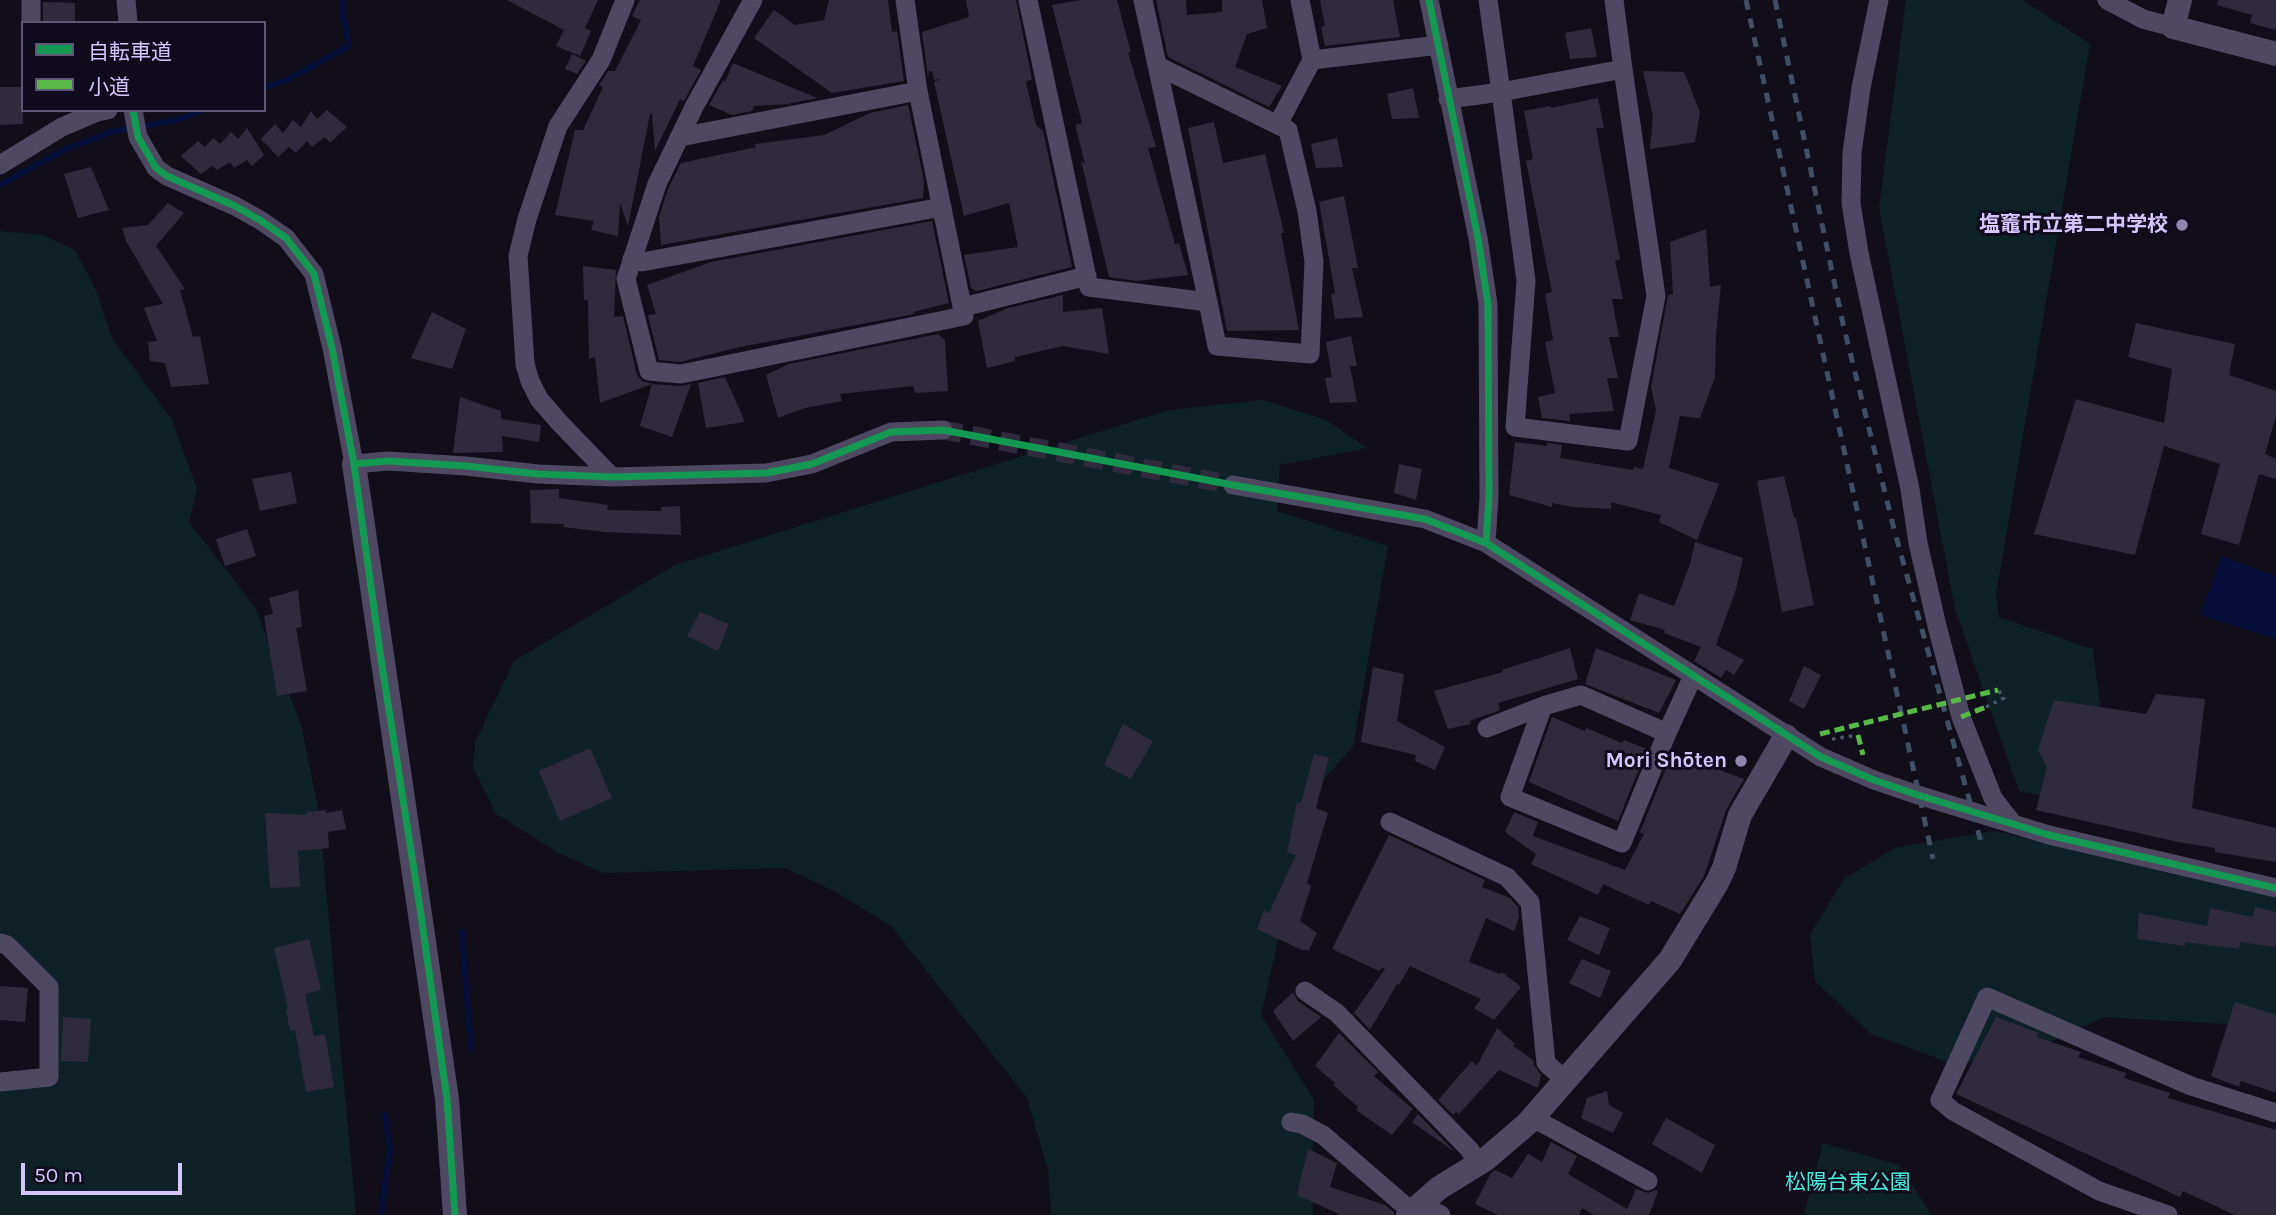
<!DOCTYPE html>
<html>
<head>
<meta charset="utf-8">
<style>
	body { margin:0 }
	#map { position:relative; width:2276px; height:1215px; overflow:hidden; background:#110e19; font-family:Karla,"Noto Sans JP",sans-serif }
	canvas { display:block }
	.legend { position:absolute; left:21px; top:21px; width:245px; height:91px; box-sizing:border-box; background:#100a1d; border:2px solid #5f5577; margin:0; padding:9px 12px; list-style:none; font-size:21px; color:#d6c6ff }
	.legend li { display:flex; align-items:center; gap:14px; height:35px }
	.legend b { width:35px; border:2px solid #5f5577 }
	.scale { position:absolute; left:21px; top:1163px; width:161px; height:32px; box-sizing:border-box; border:4px solid #d6c6ff; border-top:0; padding-left:9px; font-size:21px; line-height:24px; white-space:nowrap; color:#d6c6ff; -webkit-text-stroke:5px #100a1d; paint-order:stroke }
</style>
</head>
<body>
<div id="map">
<canvas width="2276" height="1215"></canvas>
<ul class="legend">
<li><b style="height:9px;background:#139951"></b>自転車道</li>
<li><b style="height:9px;background:#58b947"></b>小道</li>
</ul>
<div class="scale">50 m</div>
</div>
<script>
const c = document.querySelector('canvas').getContext('2d');
c.lineJoin = 'round';
function fill(path, color) {
  c.fillStyle = color;
  c.fill(path, 'evenodd');
}
function toPath(rows) {
  const path = new Path2D();
  for (const r of rows) {
    path.moveTo(r[0], r[1]);
    for (let i = 2; i < r.length; i += 2) path.lineTo(r[i], r[i + 1]);
  }
  return path;
}
function trace(path, color, width, dash) {
  c.strokeStyle = color;
  c.lineWidth = width;
  c.lineCap = dash ? 'butt' : 'round';
  c.setLineDash(dash || []);
  c.stroke(path);
}
function label(font, color, halo, rows, align = 'center') {
  c.font = font + ' Karla,"Noto Sans JP",sans-serif';
  c.lineWidth = 6;
  c.setLineDash([]);
  c.textBaseline = 'middle';
  c.strokeStyle = halo;
  c.fillStyle = color;
  for (const [text, x, y, turn = 0] of rows) {
    c.save();
    c.translate(x, y);
    c.rotate((+turn || 0) * Math.PI / 180);
    c.textAlign = isNaN(turn) ? turn : align;
    if (halo) c.strokeText(text, 0, 0);
    c.fillText(text, 0, 0);
    c.restore();
  }
}
fill(toPath([
	[1906,0,2023,0,2090,44,1996,594,1999,617,2093,649,2113,811,2019,791,1955,609,1879,208],
	[0,231,43,235,75,250,95,288,112,338,172,420,197,489,189,522,255,607,301,724,319,813,356,1215,0,1215,0,1092,48,1078,52,983,0,935],
	[1263,400,1326,420,1367,448,1280,465,1277,511,1388,546,1353,747,1312,792,1261,1015,1314,1100,1312,1169,1313,1215,1051,1215,1048,1170,1027,1098,892,927,836,892,785,868,603,873,559,853,496,814,473,767,475,742,514,661,675,565,1169,410],
	[1993,831,2276,892,2276,1027,2104,1017,2046,1044,1956,1065,1871,1034,1815,981,1810,934,1845,878,1895,848],
	[1823,1143,1899,1165,1932,1215,1804,1215]
]), '#0d2126');
fill(toPath([
	[2222,556,2276,576,2276,639,2200,615]
]), '#050f39');
trace(toPath([
	[264,88,289,79,349,46,343,16,343,0],
	[0,185,66,149,111,132,176,120,203,110],
	[462,932,471,1048],
	[381,1215,390,1149,385,1115]
]), '#050f39', 6);
fill(toPath([
	[507,0,598,0,585,28,591,31,580,56,556,46,564,30],
	[640,0,721,0,693,66,701,70,684,101,680,99,655,151,652,114,650,114,628,226,620,203,618,236,591,230,594,221,555,215,575,130,583,130,603,87,599,85,608,71,615,71,641,20,632,16],
	[829,0,888,0,892,32,897,31,904,81,832,93,754,38,774,10,795,25,824,20],
	[966,0,1016,0,1032,79,1026,82,1036,125,1043,131,1072,267,977,291,971,288,964,255,1018,247,1009,203,964,216,934,82,941,79,934,80,932,71,929,71,928,77,922,32,969,17],
	[1081,0,1117,0,1131,53,1128,52,1156,147,1148,148,1175,244,1179,243,1188,275,1137,281,1109,277,1081,161,1085,164,1075,125,1082,123,1052,5],
	[1156,0,1186,0,1187,15,1222,12,1222,0,1262,0,1267,28,1247,34,1235,67,1282,86,1269,107,1168,57],
	[1320,0,1393,0,1400,37,1325,46,1321,27,1325,26],
	[2218,0,2276,0,2276,30,2250,23,2252,15,2217,5],
	[43,2,75,3,75,23,43,23],
	[1591,28,1597,57,1570,59,1565,33],
	[572,54,586,61,577,74,565,69],
	[733,63,817,98,787,104,754,106,752,111,732,115,709,105,723,80,725,82],
	[1643,71,1684,72,1700,112,1695,142,1650,149,1653,116],
	[0,87,23,87,23,124,0,125],
	[1413,88,1419,118,1392,119,1387,94],
	[1598,98,1604,128,1596,128,1620,260,1615,260,1623,299,1612,299,1619,337,1609,337,1618,378,1607,378,1614,411,1569,414,1570,421,1542,418,1538,397,1555,393,1545,342,1553,340,1545,294,1552,292,1526,161,1533,159,1524,111,1550,106,1551,108],
	[908,105,924,181,923,198,661,245,659,217,668,189,681,163,756,147,755,144,824,135,870,113],
	[327,110,347,127,330,143,325,137,312,147,307,141,296,153,289,147,278,157,261,139,275,124,283,133,293,120,301,127,311,111,317,119],
	[1214,122,1223,163,1265,154,1284,233,1281,233,1299,330,1227,331,1188,128],
	[247,128,264,155,252,166,247,160,234,168,230,162,217,170,212,166,201,174,181,156,198,141,205,147,213,138,220,144,231,132,238,139],
	[1337,138,1343,167,1316,168,1311,144],
	[91,167,109,210,78,218,64,174],
	[1344,196,1358,268,1352,268,1363,317,1335,319,1331,294,1335,293,1319,202],
	[168,203,184,213,156,246,185,289,180,290,193,337,200,336,209,384,171,387,165,363,150,361,148,342,157,341,144,308,163,304,126,241,122,228,148,225],
	[932,221,949,303,913,312,914,314,740,347,680,362,659,360,648,315,656,314,647,285,711,262],
	[1706,229,1710,287,1721,285,1716,334,1715,377,1700,418,1680,416,1669,468,1719,484,1697,540,1659,522,1661,515,1611,502,1611,509,1573,507,1552,503,1552,507,1509,495,1515,442,1547,446,1547,443,1562,445,1560,458,1633,470,1634,467,1643,469,1656,410,1651,387,1668,295,1673,294,1670,242],
	[583,266,616,270,614,317,623,316,637,375,642,381,652,384,600,403,595,357,589,359,588,300,584,300],
	[1063,295,1063,312,1102,308,1109,354,1063,346,1015,357,1015,361,987,368,978,321,1008,308],
	[432,312,466,329,452,369,411,358],
	[2136,323,2235,344,2229,375,2276,391,2276,416,2265,454,2276,459,2276,479,2259,474,2239,545,2201,534,2220,464,2164,446,2135,555,2034,534,2076,399,2164,423,2172,369,2128,357],
	[938,334,945,340,948,391,915,393,913,386,840,394,842,401,805,408,778,418,766,375,789,364],
	[1351,336,1357,366,1350,366,1357,402,1330,403,1325,378,1332,377,1326,342],
	[725,377,745,422,706,428,698,383],
	[652,384,680,386,691,384,672,437,640,426],
	[460,397,501,411,501,419,541,425,539,442,502,436,503,452,453,453],
	[1399,464,1422,469,1416,500,1394,493],
	[291,472,297,503,260,511,252,479],
	[1784,476,1794,518,1796,518,1814,605,1782,612,1757,481],
	[559,489,559,498,608,505,607,510,661,511,661,507,680,506,681,535,605,532,564,527,564,524,531,523,530,490],
	[247,529,256,556,225,566,216,539],
	[1695,542,1743,558,1736,589,1716,645,1744,660,1734,675,1726,670,1721,678,1694,661,1701,647,1664,633,1665,630,1630,620,1639,593,1674,606,1690,564],
	[298,590,302,627,296,628,307,691,277,696,264,616,273,614,269,598],
	[700,612,729,624,718,651,687,636],
	[1570,648,1578,679,1498,703,1500,710,1470,721,1471,724,1448,729,1434,691,1503,672,1502,670],
	[1596,648,1676,680,1659,713,1585,684],
	[1804,666,1821,675,1804,709,1789,701],
	[1373,667,1404,674,1397,721,1445,747,1435,770,1415,761,1416,755,1361,742],
	[2156,694,2205,699,2192,808,2276,828,2276,862,2215,852,2215,848,2178,842,2036,810,2047,767,2038,750,2054,700,2146,714],
	[1552,717,1585,731,1586,728,1622,743,1624,740,1647,749,1618,821,1529,782],
	[1123,724,1153,741,1131,779,1104,765],
	[590,748,612,798,560,821,539,771],
	[1314,754,1329,758,1316,808,1328,813,1307,883,1311,886,1300,921,1317,933,1309,950,1302,950,1257,929,1264,910,1269,913,1296,855,1287,852,1297,802,1301,803],
	[1680,755,1744,779,1726,810,1704,876,1680,914,1651,901,1649,905,1603,884,1598,895,1531,864,1536,854,1505,832,1514,812,1538,822,1533,836,1625,870,1644,834,1640,832,1670,759,1677,762],
	[326,810,326,813,342,810,346,829,328,832,329,848,298,851,300,887,270,888,265,813,307,815,307,812],
	[1389,835,1485,880,1482,887,1510,898,1518,907,1519,917,1514,931,1486,918,1469,962,1500,974,1502,972,1521,987,1494,1020,1474,1008,1481,999,1410,966,1399,985,1397,984,1370,1030,1354,1013,1385,969,1383,967,1379,971,1332,949],
	[2255,907,2276,912,2276,947,2240,942,2239,949,2185,942,2185,946,2137,939,2139,913,2207,926,2210,908,2253,917],
	[1580,916,1610,928,1599,955,1567,940],
	[309,939,321,990,305,994,314,1036,325,1034,334,1087,306,1092,295,1030,290,1031,286,1009,288,1009,274,948],
	[1582,959,1611,971,1600,998,1569,983],
	[0,986,28,988,25,1022,0,1020],
	[1293,992,1298,1001,1321,1017,1293,1041,1273,1011],
	[2235,1002,2276,1015,2276,1093,2241,1081,2239,1087,2211,1076],
	[63,1017,91,1019,88,1062,61,1061],
	[1996,1017,2039,1033,2037,1037,2081,1052,2078,1057,2126,1073,2124,1078,2170,1093,2168,1098,2276,1130,2276,1215,2235,1215,2183,1191,2180,1197,1956,1094],
	[1497,1028,1515,1044,1513,1046,1533,1060,1534,1065,1541,1075,1538,1088,1499,1070,1459,1114,1456,1112,1453,1115,1438,1100,1472,1061,1477,1066],
	[1339,1033,1378,1072,1374,1076,1413,1109,1392,1135,1356,1110,1358,1107,1333,1085,1335,1083,1315,1066],
	[1607,1091,1609,1105,1623,1113,1613,1133,1581,1118,1587,1098],
	[1418,1114,1455,1152,1412,1122],
	[1666,1118,1715,1145,1702,1173,1652,1144],
	[1551,1142,1577,1156,1568,1174,1627,1209,1636,1189,1648,1193,1656,1190,1658,1191,1649,1215,1594,1215,1582,1208,1579,1215,1498,1215,1475,1204,1491,1173,1495,1170,1512,1178,1528,1154,1542,1162],
	[1308,1149,1337,1163,1330,1187,1385,1205,1394,1212,1394,1215,1341,1215,1297,1195]
]), '#302a3d');
trace(toPath([
	[943,430,1233,485]
]), '#2f2a3c', 19, [19, 10]);
trace(toPath([
	[1986,707,2004,698,1998,690],
	[1832,739,1858,735]
]), '#4a5769', 3.5, [3.5, 5]);
trace(toPath([
	[126,0,128,23],
	[753,0,694,107,657,184,626,279,649,371,681,374,964,316,918,91,905,0],
	[1028,0,1089,287,1208,302,1143,0],
	[1429,0,1478,238,1488,304,1489,497,1486,543,1821,757,1874,780,1918,795,2049,835,2276,888],
	[1614,0,1623,69],
	[1879,0,1861,88,1852,153,1851,203,1859,253,1910,489,1918,543,1937,626,1961,717,1993,798,2013,824],
	[2107,0,2143,19,2173,27],
	[31,23,31,0],
	[1312,60,1439,45],
	[1158,66,1288,130,1307,211,1314,262,1310,354,1217,346,1208,302],
	[1448,99,1501,92,1623,69,1656,296,1628,441,1515,427,1526,281,1501,92,1488,0],
	[133,110,138,137,156,168,167,176,235,206,260,220,286,238,314,274,332,348,354,464,388,461,466,466,538,474,612,477,766,473,812,464,891,432,943,430],
	[1278,124,1312,60,1300,0],
	[680,137,918,91],
	[0,165,62,127,97,112,108,110],
	[632,259,642,262,942,207],
	[963,307,1087,276],
	[612,477,559,422,539,399,530,381,525,364,518,256,527,219,558,126,601,60,625,0],
	[1233,485,1425,519,1486,543],
	[1543,706,1510,797,1622,843,1667,733,1693,676],
	[1487,728,1543,706,1581,695,1667,733],
	[1390,822,1507,877,1530,902,1546,1063,1565,1080],
	[0,943,7,945,49,987,49,1077,0,1082],
	[1305,991,1337,1013,1469,1149,1479,1164],
	[1534,1116,1544,1124,1648,1181],
	[1291,1122,1302,1124,1323,1135,1411,1211],
	[1424,1200,1430,1210,1441,1215],
	[2168,1215,2099,1191,1953,1111,1940,1100,1987,997,2191,1086,2276,1113]
]), '#4e4863', 19);
trace(toPath([
	[2180,0,2173,27,2276,54],
	[354,464,447,1099,455,1215],
	[1408,1215,1439,1188,1486,1159,1528,1123,1670,960,1717,883,1724,868,1740,815,1786,736]
]), '#4e4863', 24);
trace(toPath([
	[1746,0,1933,859],
	[1775,0,1843,324,1894,529,1981,842]
]), '#404f65', 5, [10, 9]);
trace(toPath([
	[1961,717,1986,707],
	[1820,734,1998,690],
	[1858,735,1863,755]
]), '#58b947', 5, [10, 5]);
trace(toPath([
	[1429,0,1478,238,1488,304,1489,497,1486,543,1821,757,1874,780,1918,795,2049,835,2276,888],
	[133,110,138,137,156,168,167,176,235,206,260,220,286,238,314,274,332,348,354,464,381,659,420,908,447,1099,455,1215],
	[354,464,388,461,466,466,538,474,612,477,766,473,812,464,891,432,943,430,1233,485,1425,519,1486,543]
]), '#139951', 7);
for (const [x, y, r, color] of [
	[2182,225,7,"#9186ae"],
	[1741,761,7,"#9186ae"]
]) {
  const dot = new Path2D();
  dot.arc(x, y, r, 0, 2 * Math.PI);
  c.fillStyle = color;
  c.fill(dot);
  trace(dot, '#100a1d', 2.5);
}
label('bold 21px', '#d6c6ff', '#100a1d', [
	["塩竈市立第二中学校",2168,225],
	["Mori Shōten",1727,761]
], 'right');
label('21px', '#47eadb', '#100a1d', [
	["松陽台東公園",1848,1183]
]);
</script>
</body>
</html>
